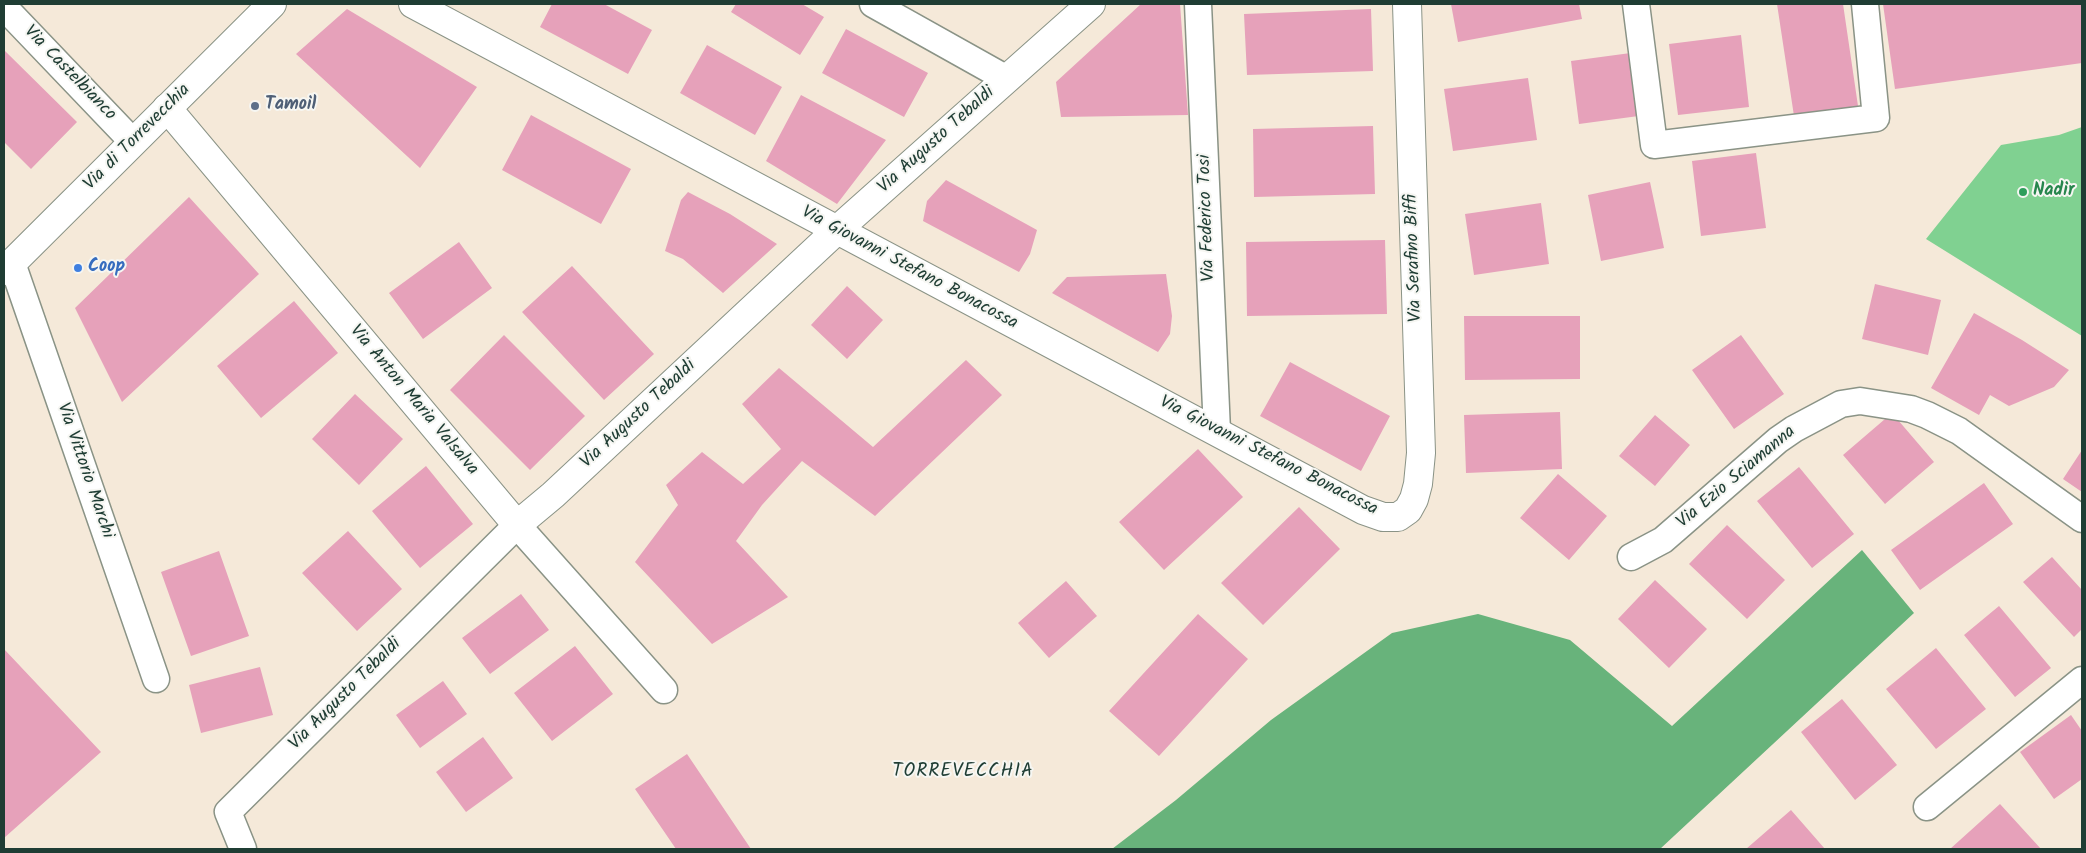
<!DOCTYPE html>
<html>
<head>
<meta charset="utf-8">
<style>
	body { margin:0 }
	#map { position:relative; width:2086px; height:853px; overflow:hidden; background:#f5e9d9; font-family:Kalam,sans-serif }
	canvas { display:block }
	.frame { position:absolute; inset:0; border:5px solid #1f3d34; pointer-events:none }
</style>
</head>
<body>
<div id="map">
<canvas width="2086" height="853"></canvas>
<div class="frame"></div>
</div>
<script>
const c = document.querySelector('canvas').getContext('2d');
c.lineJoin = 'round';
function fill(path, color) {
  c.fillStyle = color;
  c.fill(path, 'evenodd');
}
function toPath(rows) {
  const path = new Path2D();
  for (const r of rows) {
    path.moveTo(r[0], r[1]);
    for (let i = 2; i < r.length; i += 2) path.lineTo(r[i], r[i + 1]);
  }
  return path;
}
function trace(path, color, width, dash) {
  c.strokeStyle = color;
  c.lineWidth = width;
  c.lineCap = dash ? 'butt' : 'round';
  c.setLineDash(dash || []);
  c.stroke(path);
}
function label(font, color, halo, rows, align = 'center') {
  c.font = font + ' Kalam,sans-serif';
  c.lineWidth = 4;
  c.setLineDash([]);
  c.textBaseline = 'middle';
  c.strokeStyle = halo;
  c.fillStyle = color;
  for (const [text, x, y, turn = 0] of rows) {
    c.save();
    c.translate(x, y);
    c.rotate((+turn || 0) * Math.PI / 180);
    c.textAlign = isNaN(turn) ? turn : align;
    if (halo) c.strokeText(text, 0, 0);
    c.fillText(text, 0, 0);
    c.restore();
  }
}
fill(toPath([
	[2082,127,2082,336,1926,239,2001,145,2059,135]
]), '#80d191');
fill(toPath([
	[1862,550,1914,613,1660,849,1112,849,1176,800,1271,720,1392,633,1478,614,1570,640,1672,726]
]), '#68b37b');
fill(toPath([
	[552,4,604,4,652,30,628,74,540,27],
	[736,4,802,4,824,17,800,55,731,12],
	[1141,4,1180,4,1188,115,1061,117,1056,82],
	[1451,4,1579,4,1582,19,1458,42],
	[1777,4,1843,4,1858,106,1794,116],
	[1883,4,2082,4,2082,63,1895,89],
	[347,9,477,87,420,168,296,54],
	[1371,9,1373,71,1247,75,1244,14],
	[846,29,928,73,904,117,822,73],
	[1741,35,1749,107,1678,115,1669,44],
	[707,45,782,87,755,135,680,93],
	[4,50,77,122,31,169,4,142],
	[1638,52,1646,115,1579,124,1571,61],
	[1528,78,1537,140,1453,151,1444,89],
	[801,95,886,140,837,204,766,161],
	[531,115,631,169,601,224,502,170],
	[1373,126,1375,194,1254,197,1253,129],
	[1756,153,1766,228,1701,236,1692,161],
	[946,180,1037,230,1030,254,1019,272,923,221,927,201],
	[1650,182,1664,248,1601,261,1588,195],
	[688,192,730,214,777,244,723,293,683,259,665,251,681,200],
	[189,197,259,274,122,402,75,308],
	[1541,203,1549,264,1474,275,1465,214],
	[1385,240,1387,314,1247,316,1246,242],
	[459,242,492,288,423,339,389,293],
	[572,266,654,354,604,400,522,312],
	[1166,274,1172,316,1170,334,1158,352,1052,293,1067,277],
	[1875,284,1941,300,1928,355,1862,339],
	[847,286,883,320,847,359,811,325],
	[294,301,338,353,261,418,217,366],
	[1974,313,2022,340,2069,370,2054,387,2009,406,1990,395,1979,415,1931,388],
	[1464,316,1580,316,1580,379,1465,380],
	[504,335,585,416,530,470,450,390],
	[1741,335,1784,394,1734,429,1692,370],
	[966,360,1002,395,875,516,802,461,762,505,736,541,788,597,712,644,635,562,678,505,666,485,702,452,743,484,781,449,742,404,779,368,873,447],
	[1290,362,1390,416,1361,471,1260,416],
	[355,394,403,439,359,485,312,439],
	[1560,412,1562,469,1466,473,1464,415],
	[1892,413,1934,462,1885,504,1843,455],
	[1655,415,1690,445,1655,486,1619,456],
	[1198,449,1243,497,1164,570,1119,522],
	[2082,450,2082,492,2063,479],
	[426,466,473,524,420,568,372,511],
	[1799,467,1854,534,1812,568,1757,501],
	[1558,474,1607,516,1569,560,1520,518],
	[1984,483,2013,524,1920,590,1891,550],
	[1299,507,1340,549,1263,625,1221,583],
	[1727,525,1785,580,1747,619,1689,564],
	[348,531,402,589,357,631,302,573],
	[219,551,249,636,191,656,161,572],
	[2052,557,2082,590,2082,629,2074,637,2023,582],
	[1655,580,1707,629,1669,668,1618,619],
	[1066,581,1097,616,1049,658,1018,623],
	[521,594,549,630,490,674,462,638],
	[1999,606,2051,668,2015,697,1964,635],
	[1198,614,1248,659,1159,756,1109,711],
	[575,646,613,694,552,741,514,693],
	[1936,648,1986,709,1936,749,1886,689],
	[4,649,101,752,4,838],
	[260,667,273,715,201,733,189,685],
	[443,681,467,714,420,748,396,715],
	[1842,699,1897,765,1855,800,1801,732],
	[2071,715,2082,731,2082,779,2054,799,2020,752],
	[483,737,513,778,466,812,436,772],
	[687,754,751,849,676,849,635,789],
	[2000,804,2041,849,1950,849],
	[1791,810,1825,849,1746,849]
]), '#e6a1ba');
const minor = toPath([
	[873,4,1007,79],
	[1198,4,1217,431],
	[1636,4,1654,145,1876,118,1865,4],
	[4,7,133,142],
	[12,263,156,679],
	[1631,557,1663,540,1778,440,1794,429,1841,404,1860,401,1911,409,1927,415,1959,431,2082,519],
	[1927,807,2082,680],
	[243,849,228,812,517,525,664,690]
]);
const tertiary = toPath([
	[413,4,1363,510,1383,517,1398,517,1408,510,1414,499,1418,484,1421,453,1407,4],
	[167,108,517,525,553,495,837,230,1091,4]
]);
const secondary = toPath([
	[4,271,272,4]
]);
trace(minor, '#8a9386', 29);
trace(tertiary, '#8a9386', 30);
trace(secondary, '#8a9386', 30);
trace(minor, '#fff', 26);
trace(tertiary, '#fff', 28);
trace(secondary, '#fff', 28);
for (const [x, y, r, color] of [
	[255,106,5,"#5c6f8a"],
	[2023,192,5,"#2e9e5b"],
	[78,268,5,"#3f7fe0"]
]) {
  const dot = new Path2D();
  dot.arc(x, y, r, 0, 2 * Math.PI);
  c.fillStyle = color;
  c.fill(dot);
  trace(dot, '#f6f6f2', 2);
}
label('18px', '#1f3d34', '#f6f6f2', [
	["Via Castelbianco",69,74,46],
	["Via di Torrevecchia",138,138,-45],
	["Via Augusto Tebaldi",937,141,-42],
	["Via Federico Tosi",1208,218,-92],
	["Via Serafino Biffi",1415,258,-92],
	["Via Giovanni Stefano Bonacossa",909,269,28],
	["Via Anton Maria Valsalva",413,401,50],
	["Via Augusto Tebaldi",639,415,-43],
	["Via Giovanni Stefano Bonacossa",1268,457,27],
	["Via Vittorio Marchi",84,471,71],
	["Via Ezio Sciamanna",1737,478,-40],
	["Via Augusto Tebaldi",346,695,-45]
]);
label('bold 18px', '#4e5e75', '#f6f6f2', [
	["Tamoil",265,106]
], 'left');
label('bold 18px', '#27864d', '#f6f6f2', [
	["Nadir",2033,192]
], 'left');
label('bold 18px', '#366cbe', '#f6f6f2', [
	["Coop",88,268]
], 'left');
c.letterSpacing = '1px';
label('19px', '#1f3d34', '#f6f6f2', [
	["TORREVECCHIA",963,773]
]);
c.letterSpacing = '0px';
</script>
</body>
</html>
